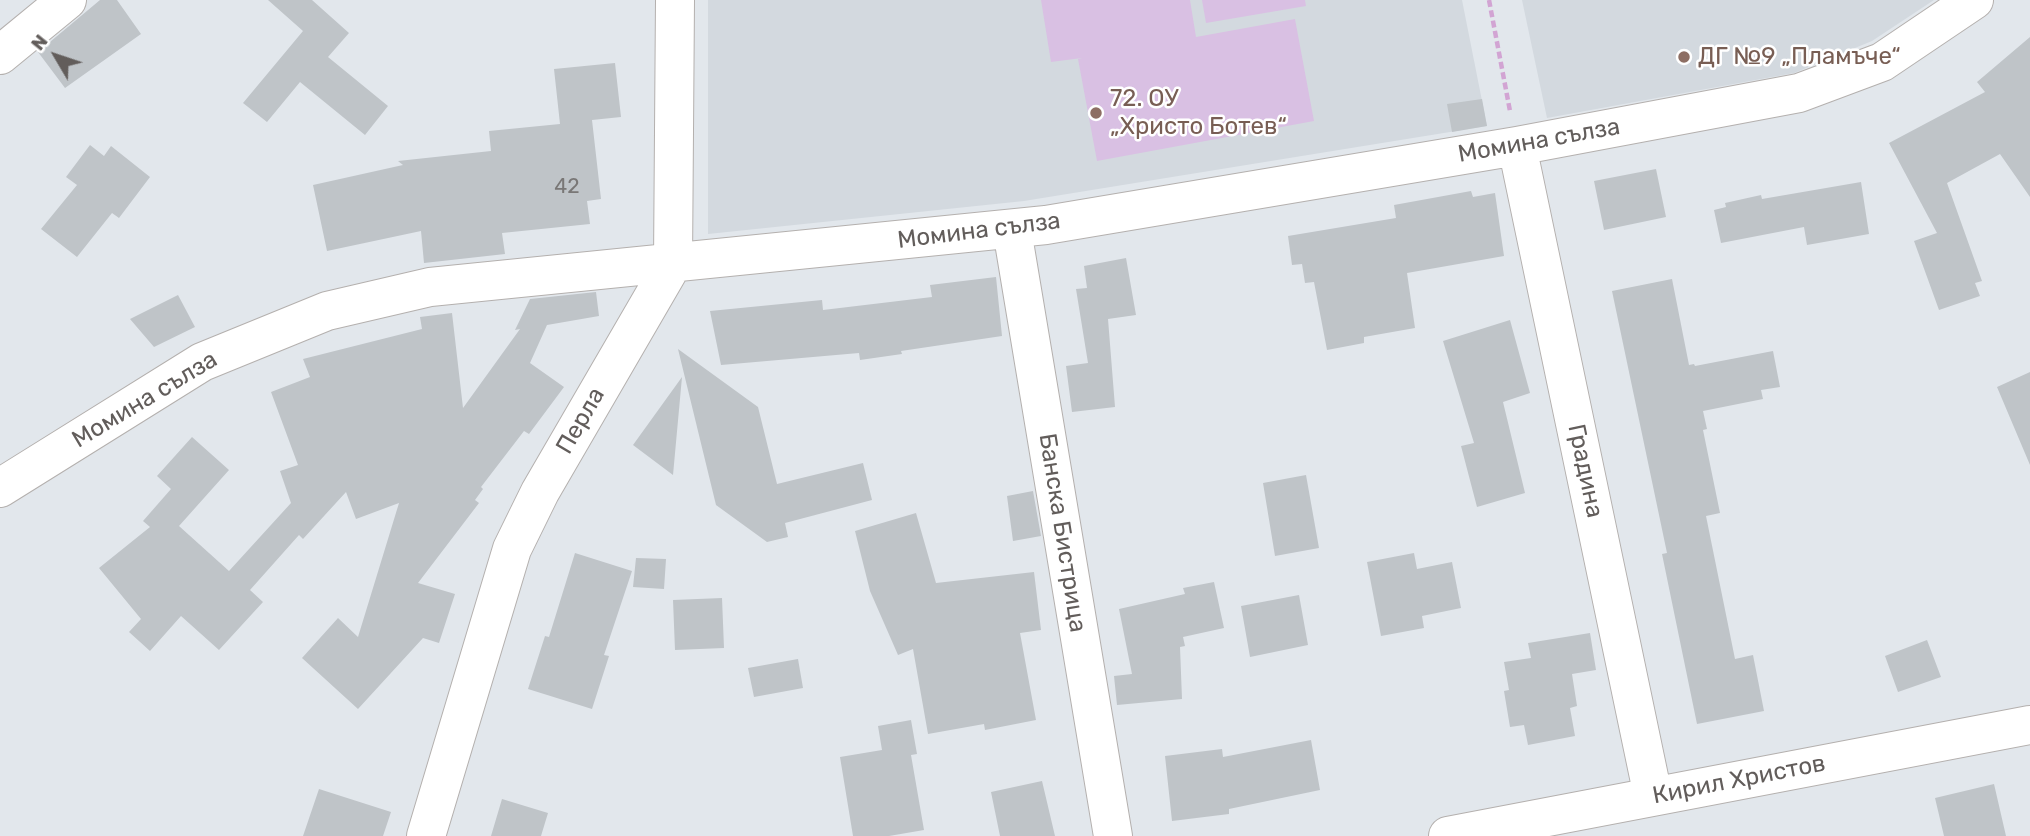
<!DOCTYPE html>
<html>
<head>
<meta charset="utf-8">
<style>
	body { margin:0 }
	#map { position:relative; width:2030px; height:836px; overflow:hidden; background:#e2e7ec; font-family:Rubik,sans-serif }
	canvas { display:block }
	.north { position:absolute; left:21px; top:21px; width:70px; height:70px; -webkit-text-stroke:5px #fff; paint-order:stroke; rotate:309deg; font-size:19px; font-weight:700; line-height:28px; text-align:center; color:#625d5b }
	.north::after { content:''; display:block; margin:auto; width:24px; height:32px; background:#625d5b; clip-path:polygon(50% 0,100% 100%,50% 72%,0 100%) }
</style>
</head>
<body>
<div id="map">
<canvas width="2030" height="836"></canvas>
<div class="north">N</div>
</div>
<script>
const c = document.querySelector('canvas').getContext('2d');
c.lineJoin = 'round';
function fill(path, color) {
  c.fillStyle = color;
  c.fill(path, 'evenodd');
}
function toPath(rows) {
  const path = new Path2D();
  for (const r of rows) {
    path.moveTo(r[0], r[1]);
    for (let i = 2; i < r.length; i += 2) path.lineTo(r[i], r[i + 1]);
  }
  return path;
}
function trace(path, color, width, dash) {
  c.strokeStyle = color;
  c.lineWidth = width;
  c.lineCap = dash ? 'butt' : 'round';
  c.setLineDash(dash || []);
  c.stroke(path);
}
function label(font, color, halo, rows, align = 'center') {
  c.font = font + ' Rubik,sans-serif';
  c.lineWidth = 5;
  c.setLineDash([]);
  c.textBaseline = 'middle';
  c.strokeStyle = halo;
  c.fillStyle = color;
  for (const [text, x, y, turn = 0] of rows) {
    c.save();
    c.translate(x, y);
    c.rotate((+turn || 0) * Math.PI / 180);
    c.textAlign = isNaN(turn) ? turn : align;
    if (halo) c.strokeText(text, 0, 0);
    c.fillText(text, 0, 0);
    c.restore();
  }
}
fill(toPath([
	[708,0,1462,0,1487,126,1024,201,708,234],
	[1522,0,1934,0,1872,41,1794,73,1547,118]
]), '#d3d9df');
fill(toPath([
	[1041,0,1190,0,1196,37,1295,19,1314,121,1097,161,1078,59,1082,58,1051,62],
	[1202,0,1305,0,1306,6,1206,23]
]), '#d9c0e3');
fill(toPath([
	[100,0,117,0,141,34,65,88,38,52],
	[268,0,312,0,349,33,328,57,388,106,365,135,300,82,267,122,243,103,303,31],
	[2030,37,2030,197,2000,154,1947,183,1982,281,1975,283,1980,296,1939,310,1914,241,1937,233,1889,143,1985,92,1977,82],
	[615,63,621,117,592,120,601,199,587,201,590,224,502,233,505,254,424,263,421,231,327,251,313,185,403,165,398,161,491,151,489,131,560,124,554,69],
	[1482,99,1487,126,1452,132,1447,104],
	[90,145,104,156,111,146,150,177,119,218,112,213,77,257,41,229,77,185,66,177],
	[1656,169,1666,217,1604,230,1594,181],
	[1861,182,1869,234,1807,245,1804,227,1721,243,1714,210,1726,207,1725,203,1761,195,1762,199],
	[1471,191,1473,197,1495,193,1504,256,1407,273,1415,328,1364,337,1364,343,1327,350,1314,282,1305,283,1302,264,1292,265,1288,236,1396,218,1394,205],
	[1126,258,1136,315,1108,319,1115,407,1072,412,1066,366,1088,363,1076,289,1087,288,1084,266],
	[996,277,1002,336,901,351,902,354,860,360,859,353,721,365,710,311,822,300,823,310,932,297,930,285],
	[1672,279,1689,365,1694,364,1695,366,1773,351,1780,387,1761,390,1763,399,1703,411,1707,429,1703,430,1720,513,1706,516,1735,659,1753,655,1764,711,1697,724,1662,554,1667,553,1612,291],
	[596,292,599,316,547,325,530,363,564,387,529,434,524,431,481,487,483,489,475,500,479,503,418,583,455,594,439,643,423,638,358,709,302,658,338,618,358,637,399,503,356,519,346,492,303,539,299,535,250,590,263,602,219,650,181,616,150,651,129,632,141,619,99,568,150,527,143,521,171,489,157,476,192,437,229,470,179,526,229,571,291,503,280,471,298,465,271,392,310,377,303,359,422,329,420,317,452,313,463,408,520,329,515,330,530,299],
	[178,295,195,327,154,347,130,319],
	[1510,320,1530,393,1503,402,1525,493,1477,507,1461,446,1474,443,1443,341],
	[678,349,758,407,777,484,863,463,872,500,785,523,788,537,767,542,716,505],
	[2030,372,2030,465,1997,387],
	[682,377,673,475,633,445],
	[1306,475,1319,548,1275,556,1263,483],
	[1033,491,1041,536,1013,541,1007,496],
	[916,513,936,583,1034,572,1041,630,1020,633,1036,720,985,730,984,724,928,734,913,649,898,655,870,591,855,531],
	[575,553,632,571,604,655,609,656,592,709,528,689,545,636,549,637],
	[1414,553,1417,569,1452,562,1461,608,1422,616,1424,628,1381,636,1367,562],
	[636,558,666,559,664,589,633,587],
	[1214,582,1224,628,1183,637,1185,646,1180,647,1182,699,1117,705,1114,676,1132,674,1119,609,1185,594,1183,588],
	[1299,595,1308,645,1250,657,1241,606],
	[722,598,724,648,675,650,673,600],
	[1590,633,1596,670,1572,674,1577,706,1570,708,1575,736,1528,745,1524,725,1510,727,1504,691,1509,690,1504,662,1531,658,1528,643],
	[1927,640,1941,677,1898,692,1885,656],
	[798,659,803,688,754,697,748,668],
	[911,720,917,754,911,755,924,830,889,836,853,836,840,757,882,750,878,726],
	[1311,740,1320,790,1229,809,1229,814,1172,821,1165,756,1222,749,1223,757],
	[1042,781,1055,836,1000,836,991,792],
	[1994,784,2006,836,1944,836,1935,798],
	[319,789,391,812,383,836,303,836],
	[502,799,548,813,541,836,491,836]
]), '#bfc4c8');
const street = toPath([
	[0,55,67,0],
	[1517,146,1653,796],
	[1012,230,1113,836],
	[0,488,202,362,327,311,430,287,1046,225,1517,146,1799,93,1882,62,1974,0],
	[426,836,512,549,540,492,673,263,675,0],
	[1448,836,2030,725]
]);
trace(street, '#b4b0ae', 40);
trace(toPath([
	[1489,0,1510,111]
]), '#d2a4d3', 4.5, [7, 3.5]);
trace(street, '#fff', 38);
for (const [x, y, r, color] of [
	[1684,57,7,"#8d6e63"],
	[1096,113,7,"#8d6e63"]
]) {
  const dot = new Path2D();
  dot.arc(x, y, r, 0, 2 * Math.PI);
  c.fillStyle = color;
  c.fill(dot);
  trace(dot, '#fff', 2.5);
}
label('21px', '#797776', null, [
	["42",567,187]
]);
label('24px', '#785e54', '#fff', [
	["ДГ №9 „Пламъче“",1698,57],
	["72. ОУ",1110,99],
	["„Христо Ботев“",1110,127]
], 'left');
label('24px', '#625d5b', '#fff', [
	["Момина сълза",1539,141,-10],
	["Момина сълза",979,231,-7],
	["Момина сълза",145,400,-31],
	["Перла",581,421,-60],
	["Градина",1585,471,78],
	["Банска Бистрица",1062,533,81],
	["Кирил Христов",1739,780,-11]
]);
</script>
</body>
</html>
